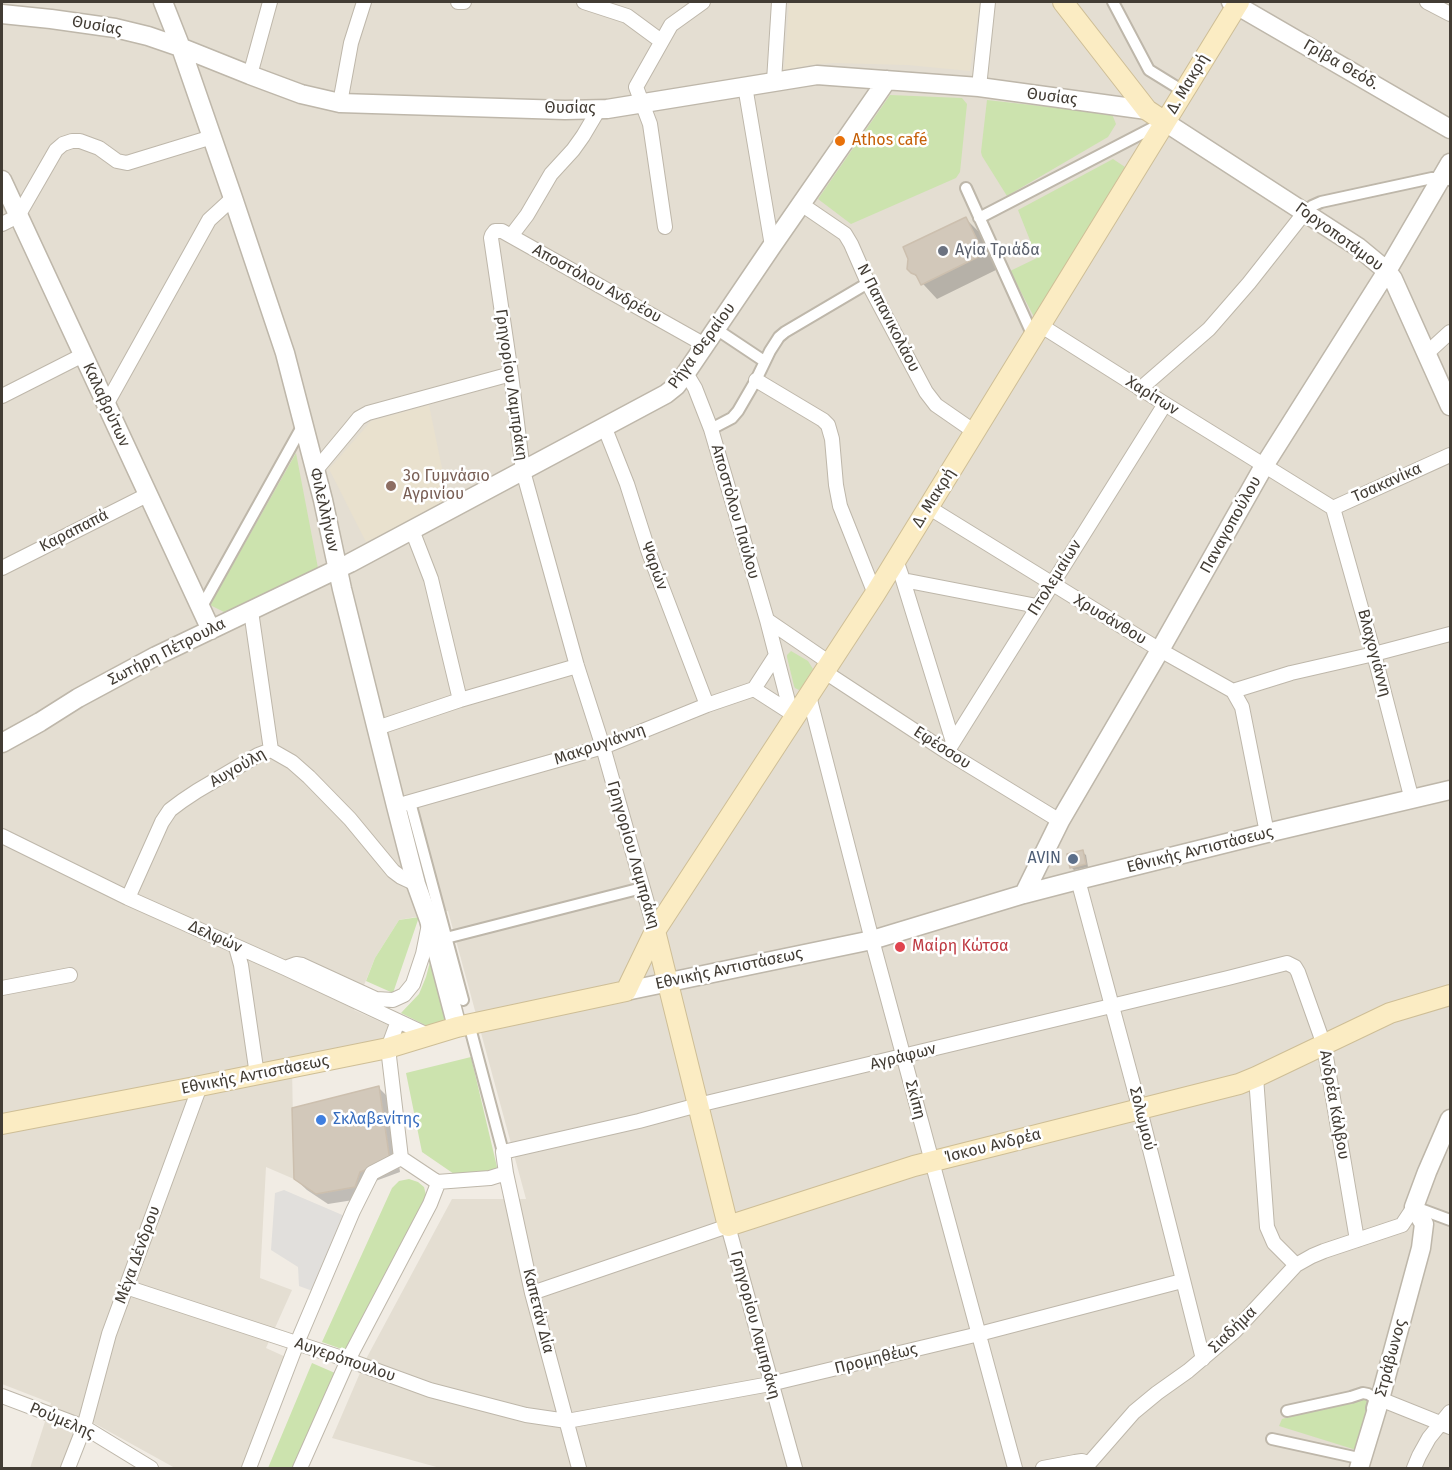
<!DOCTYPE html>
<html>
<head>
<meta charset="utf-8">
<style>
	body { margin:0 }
	#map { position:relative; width:1452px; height:1470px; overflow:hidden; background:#f1ece4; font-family:"Fira Sans",sans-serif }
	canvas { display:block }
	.frame { position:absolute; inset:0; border:3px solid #423c34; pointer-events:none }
</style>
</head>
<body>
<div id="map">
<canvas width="1452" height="1470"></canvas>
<div class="frame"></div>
</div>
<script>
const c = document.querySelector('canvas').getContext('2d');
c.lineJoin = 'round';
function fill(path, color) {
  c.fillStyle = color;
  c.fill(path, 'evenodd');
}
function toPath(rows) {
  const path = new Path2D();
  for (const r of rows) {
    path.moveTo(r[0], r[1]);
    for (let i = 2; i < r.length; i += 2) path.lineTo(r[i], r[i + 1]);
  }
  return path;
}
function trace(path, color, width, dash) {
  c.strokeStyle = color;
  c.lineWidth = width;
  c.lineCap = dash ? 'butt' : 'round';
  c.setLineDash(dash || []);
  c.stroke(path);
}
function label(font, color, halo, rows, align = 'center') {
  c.font = font + ' "Fira Sans",sans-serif';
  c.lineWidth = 5;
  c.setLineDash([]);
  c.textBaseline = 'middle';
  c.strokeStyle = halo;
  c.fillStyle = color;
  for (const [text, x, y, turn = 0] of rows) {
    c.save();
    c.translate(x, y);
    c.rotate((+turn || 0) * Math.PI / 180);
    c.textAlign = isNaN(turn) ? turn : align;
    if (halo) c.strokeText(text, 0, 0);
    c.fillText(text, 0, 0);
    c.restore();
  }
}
fill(toPath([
	[2,2,1450,2,1450,1468,440,1468,332,1438,366,1359,452,1199,526,1199,448,911,399,920,375,958,354,1010,390,1026,383,1045,292,1066,294,1179,266,1167,260,1278,292,1290,266,1348,288,1358,241,1468,175,1468,81,1416,62,1468,30,1468,51,1403,2,1384]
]), '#e4ded2');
fill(toPath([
	[789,2,980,2,970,71,908,65,833,63,809,65,784,70],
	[429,405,449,502,366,542,329,469,371,421]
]), '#e9e1ce');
fill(toPath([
	[890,95,962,98,967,104,960,172,956,178,851,224,818,199],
	[987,100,1112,114,1116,124,1108,137,1007,196,982,156,981,152],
	[1113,159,1125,167,1034,317,1010,271,1037,258,1018,210],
	[296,453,318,568,226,613,210,605],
	[791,651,808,661,813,669,801,688,799,690,795,688,794,686,787,657,787,655],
	[419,917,393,993,366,981,375,958,399,920],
	[431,958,451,1021,429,1027,401,1013,419,994,426,977],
	[471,1057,497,1167,496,1171,457,1176,422,1152,406,1073],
	[409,1179,418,1182,424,1187,426,1195,425,1203,347,1351,322,1342,392,1188,399,1181],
	[312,1363,335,1373,295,1468,268,1468],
	[1366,1397,1371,1403,1357,1449,1353,1449,1279,1426,1282,1419]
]), '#cce3ae');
fill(toPath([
	[284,1190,354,1220,321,1294,299,1286,298,1267,271,1250,275,1193]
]), '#e1dfdc');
fill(toPath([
	[966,219,981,234,998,269,937,299,912,272],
	[1082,852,1086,855,1088,867,1074,870,1071,867],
	[379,1088,390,1099,400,1172,370,1183,366,1198,328,1204,307,1190,295,1179]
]), '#0003');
const building = toPath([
	[966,217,984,254,921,285,916,275,911,273,907,269,908,259,903,247,966,217],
	[1083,850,1086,864,1070,868,1067,854,1083,850],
	[379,1086,390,1161,360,1172,355,1187,316,1194,294,1179,292,1108,379,1086]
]);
fill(building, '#d2c8ba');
trace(building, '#ccbfae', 1.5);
const pedestrian = toPath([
	[1113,2,1149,70,1183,91],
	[966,188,1033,336],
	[1305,212,1312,206,1321,202,1432,178,1439,178,1450,180],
	[979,218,1162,123],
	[716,329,764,361],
	[711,429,732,418,738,411,756,380,770,351,779,337,785,332,868,283],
	[201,608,303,425],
	[410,802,463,1000],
	[446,938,642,888],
	[469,1024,503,1152],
	[1415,1207,1450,1220],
	[1287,1411,1351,1397,1363,1393,1368,1394,1373,1397,1374,1401,1372,1408],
	[1272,1439,1363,1459]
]);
const minor = toPath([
	[458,2,464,2],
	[584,2,627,16,661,41],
	[1427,2,1450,14],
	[250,75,270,2],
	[774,81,779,2],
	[745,86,772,246],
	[979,87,988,2],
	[340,103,351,43,364,2],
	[801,204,845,234,851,244,868,283,926,392,936,405,975,432],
	[2,224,18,216,56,150,63,144,72,141,80,141,99,148,117,161,127,163,212,137],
	[665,227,650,124,636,87,671,25,703,2],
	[511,236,527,215,551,174,573,150,583,136,599,109],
	[1040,325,1165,404,1333,508,1450,455],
	[1427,353,1450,332],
	[686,373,695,388,711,429,767,620,791,713],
	[756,380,823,420,828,425,832,439,836,485,840,506,875,594],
	[1140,389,1209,329,1249,283,1305,212],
	[2,396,83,355],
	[106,405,209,220,233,198],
	[604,426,627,484,649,553,707,705],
	[315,471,350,429,359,418,368,413,511,374],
	[928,507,1160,650,1233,691,1242,707,1267,833],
	[1333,508,1374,654,1412,800],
	[412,530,431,579,460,700],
	[896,560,903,580,953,742],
	[2,568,147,495],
	[903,580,1037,606],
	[767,620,830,663],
	[825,672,947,752,1060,821],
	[754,689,776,655],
	[1233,691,1291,673,1374,654,1450,634],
	[809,696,872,940,1015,1468],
	[377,728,460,700,577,666],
	[271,750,292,762,309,777,350,819,393,871,401,877,416,884],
	[947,752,1165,404],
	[396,806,603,747,707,705,754,689,796,716],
	[2,836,128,898,285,968,430,1036],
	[1078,880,1140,1110,1203,1359],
	[128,898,162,822,170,810,182,801,197,791,258,755,271,750,251,611],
	[655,931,603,747,577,666,523,471,511,374,491,238,492,235,495,231,502,231,705,345],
	[236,947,241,965,257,1075],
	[285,968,296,964,302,965,376,999,393,1000,404,995,413,984,423,954,429,924],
	[2,988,70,975],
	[398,1021,388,1048,401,1158,437,1182,490,1178,506,1173],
	[1256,1077,1267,1227,1274,1243,1296,1265],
	[126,1287,348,1360,430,1390,526,1415,567,1421,770,1384,979,1334,1182,1281],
	[532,1293,728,1226,795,1468],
	[2,1396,84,1427,151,1468],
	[1380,1399,1450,1427],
	[68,1468,84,1427,109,1334,200,1086],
	[249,1468,297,1343,353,1211,372,1173,401,1158],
	[300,1468,348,1360,430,1204,437,1186,437,1182],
	[579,1468,532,1293,506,1173,503,1152,639,1121,698,1105,1228,978,1287,963,1295,967,1298,972,1324,1045,1357,1240],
	[1043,1468,1075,1462,1082,1461,1088,1463],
	[1085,1468,1134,1412,1157,1393,1188,1371,1234,1332,1296,1265,1312,1256,1324,1251,1402,1225,1414,1207],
	[1414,1468,1419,1456,1429,1438,1450,1412]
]);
const tertiary = toPath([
	[163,2,180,45,233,198,285,353,323,500,342,589,396,806,416,884,429,920,457,1027],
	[1231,2,1450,129],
	[2,14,51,19,115,28,148,36,180,47,250,75,301,94,340,103,565,110,607,109,817,75,979,87,1147,110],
	[1165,122,1358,247,1387,271,1393,279,1450,406],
	[2,180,211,630],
	[2,743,40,722,78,698,156,656,350,563,666,394,676,386,686,373,772,246,887,80],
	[1024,894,1060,821,1160,650,1264,466,1387,271,1450,163],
	[626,991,872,940,1024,894,1078,880,1267,833,1450,790],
	[1359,1468,1380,1399,1421,1248,1424,1224,1414,1207,1427,1172,1450,1119]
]);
const secondary = toPath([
	[1063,2,1147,110,1165,122],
	[655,931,728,1226,914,1166,1239,1084,1256,1077,1390,1013,1450,995],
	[2,1124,200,1086,388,1048,457,1027,626,991,655,931,875,594,1239,2]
]);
trace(pedestrian, '#beb7aa', 14);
trace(minor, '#beb7aa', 16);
trace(tertiary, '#beb7aa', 21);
trace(secondary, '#cebe96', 22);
trace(pedestrian, '#fff', 10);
trace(minor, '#fff', 14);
trace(tertiary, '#fff', 18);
trace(secondary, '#fbecc3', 20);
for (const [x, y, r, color] of [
	[840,141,6,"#e8710a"],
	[943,251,6,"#6b7280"],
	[391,486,6,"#8d6e63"],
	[1073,859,6,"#5c6f8a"],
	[900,947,6,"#e0444e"],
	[321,1120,6,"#3f7fe0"]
]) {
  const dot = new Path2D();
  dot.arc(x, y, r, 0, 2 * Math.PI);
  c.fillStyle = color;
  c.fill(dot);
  trace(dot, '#fff', 2);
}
label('16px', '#423c34', '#fff', [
	["Θυσίας",97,26,10],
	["Γρίβα Θεόδ.",1341,65,30],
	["Δ. Μακρή",1188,84,-59],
	["Θυσίας",1052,97,7],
	["Θυσίας",570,109],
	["Γοργοποτάμου",1339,237,36],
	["Αποστόλου Ανδρέου",597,284,29],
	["Ν Παπανικολάου",888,318,63],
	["Ρήγα Φεραίου",702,346,-54],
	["Γρηγορίου Λαμπράκη",511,385,82],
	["Χαρίτων",1152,396,32],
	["Καλαβρύτων",106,405,65],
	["Τσακανίκα",1387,483,-24],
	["Δ. Μακρή",934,498,-58],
	["Φιλελλήνων",324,510,77],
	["Αποστόλου Παύλου",735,512,74],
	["Παναγοπούλου",1231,525,-61],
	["Καραπαπά",74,531,-27],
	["Ψαρών",654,566,70],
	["Πτολεμαίων",1055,578,-58],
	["Χρυσάνθου",1110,620,31],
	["Σωτήρη Πέτρουλα",167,652,-27],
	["Βλαχογιάννη",1374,653,75],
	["Μακρυγιάννη",600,745,-19],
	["Εφέσσου",942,748,33],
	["Αυγούλη",238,768,-30],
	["Εθνικής Αντιστάσεως",1200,850,-14],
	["Γρηγορίου Λαμπράκη",633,855,74],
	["Δελφών",215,937,24],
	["Εθνικής Αντιστάσεως",729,969,-12],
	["Αγράφων",903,1057,-14],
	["Εθνικής Αντιστάσεως",255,1075,-11],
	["Σκίπη",915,1100,75],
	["Ανδρέα Κάλβου",1334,1105,80],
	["Σολωμού",1142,1119,76],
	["Ίσκου Ανδρέα",993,1146,-14],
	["Μέγα Δένδρου",138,1255,-70],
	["Καπετάν Δία",538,1311,76],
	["Γρηγορίου Λαμπράκη",755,1325,75],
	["Σιαδήμα",1233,1330,-44],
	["Στράβωνος",1391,1358,-75],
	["Προμηθέως",876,1359,-14],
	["Αυγερόπουλου",345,1360,19],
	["Ρούμελης",62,1421,23]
]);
label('16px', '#c56008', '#fff', [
	["Athos café",852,141]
], 'left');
label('16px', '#5b616d', '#fff', [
	["Αγία Τριάδα",955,251]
], 'left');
label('16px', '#785e54', '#fff', [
	["3ο Γυμνάσιο",403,477],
	["Αγρινίου",403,495]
], 'left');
label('16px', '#4e5e75', '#fff', [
	["AVIN",1061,859]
], 'right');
label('16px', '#be3a42', '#fff', [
	["Μαίρη Κώτσα",912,947]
], 'left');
label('16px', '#366cbe', '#fff', [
	["Σκλαβενίτης",333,1120]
], 'left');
</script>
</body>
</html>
